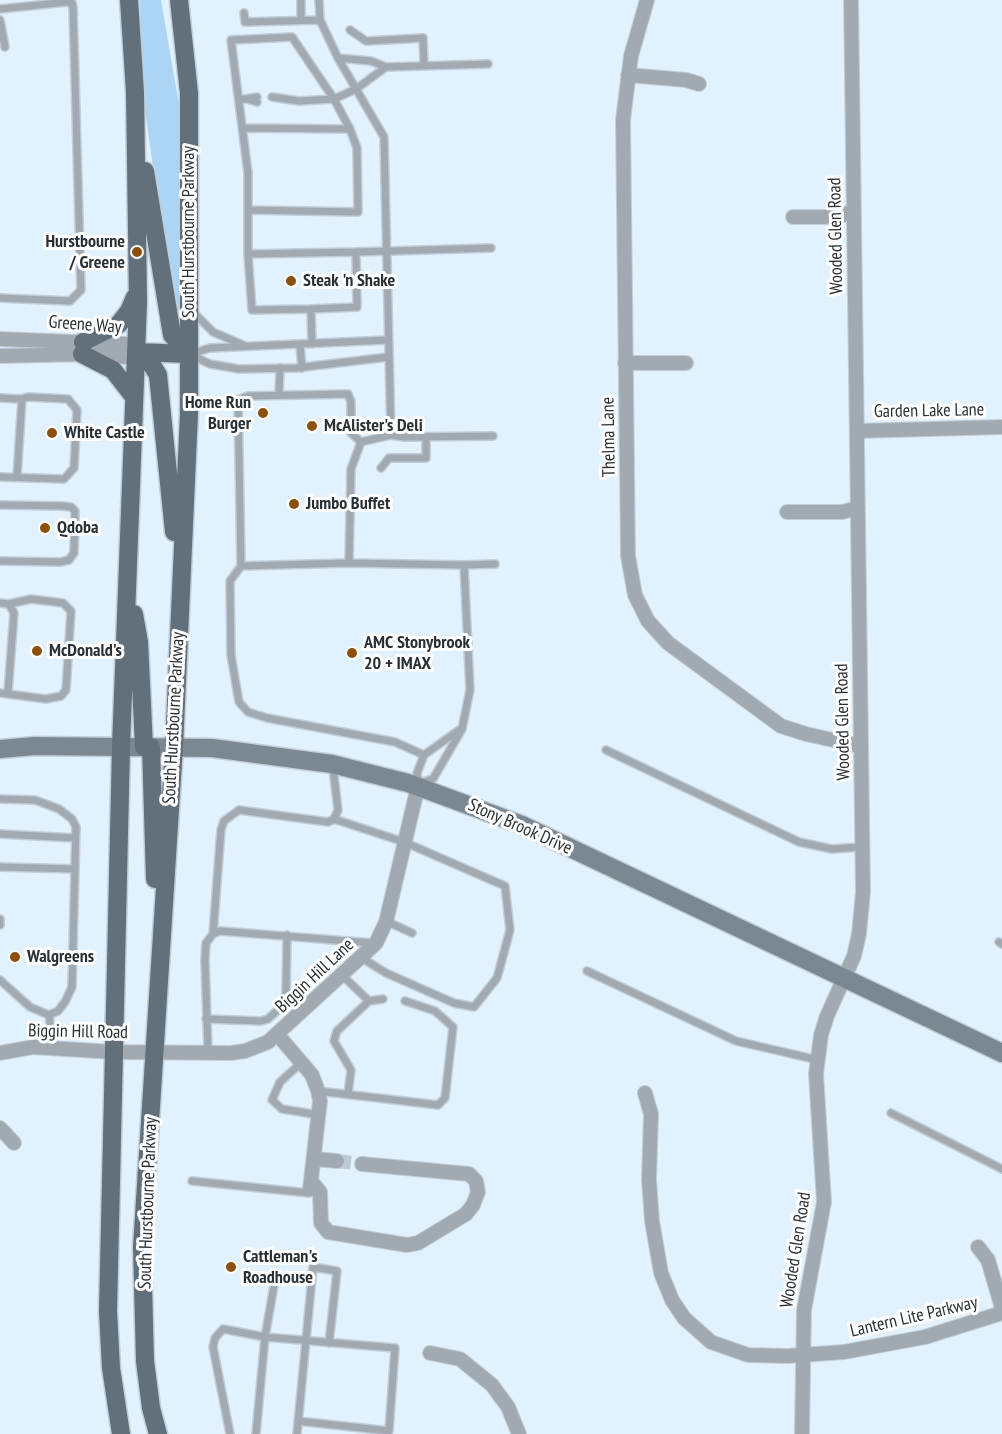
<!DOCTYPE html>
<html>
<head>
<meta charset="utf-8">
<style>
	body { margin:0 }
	canvas { display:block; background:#e1f1fd }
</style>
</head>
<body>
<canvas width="1002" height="1434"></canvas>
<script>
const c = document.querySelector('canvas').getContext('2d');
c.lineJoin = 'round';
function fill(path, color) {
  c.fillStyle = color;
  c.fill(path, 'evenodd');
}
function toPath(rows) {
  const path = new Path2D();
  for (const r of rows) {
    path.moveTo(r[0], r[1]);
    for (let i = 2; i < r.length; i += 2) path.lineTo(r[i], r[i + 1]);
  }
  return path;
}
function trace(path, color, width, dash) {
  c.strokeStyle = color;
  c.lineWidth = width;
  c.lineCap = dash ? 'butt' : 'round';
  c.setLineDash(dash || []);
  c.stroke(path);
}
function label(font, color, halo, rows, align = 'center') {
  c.font = font + ' "PT Sans Narrow",sans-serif';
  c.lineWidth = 6;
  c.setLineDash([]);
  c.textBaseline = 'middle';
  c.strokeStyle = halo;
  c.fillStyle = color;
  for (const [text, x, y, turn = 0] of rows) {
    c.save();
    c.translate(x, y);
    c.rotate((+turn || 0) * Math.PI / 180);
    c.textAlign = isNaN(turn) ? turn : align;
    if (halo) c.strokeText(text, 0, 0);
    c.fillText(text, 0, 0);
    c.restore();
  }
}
fill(toPath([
	[140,0,161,0,183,128,182,316,174,316,143,95]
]), '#acd5f5');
trace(toPath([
	[337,1161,362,1164]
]), '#bccad5', 14, [14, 7]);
const lane = toPath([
	[301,0,301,20],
	[319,0,320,20,338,58,384,137,391,435,361,442,351,469,349,563,464,565,470,690,462,729,433,779,420,783],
	[0,9,67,2,72,3,73,7,81,290,70,301,0,298],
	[244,13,245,22,320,20],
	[0,20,5,47],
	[350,30,366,41,423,38,424,65],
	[338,58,371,61,386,67,488,64],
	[272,97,299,101,334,99,356,89,386,67],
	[247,99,257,102],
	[239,100,257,97],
	[243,128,350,129],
	[248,210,358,212,357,148,350,129,334,99,292,37,231,40,248,173,248,254,356,252],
	[248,254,252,310,311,309],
	[193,312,213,332,243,345],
	[300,344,302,368],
	[312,344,311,309,357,307,356,252,491,248],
	[190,354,210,348,388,340],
	[191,355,210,364,239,369,296,368,388,357],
	[279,395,280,368],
	[0,398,22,399],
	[391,435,404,437,493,436],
	[361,442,351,433,351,402,348,394,248,396,238,400,241,566,230,581,231,655,239,702,248,712,267,718,395,742,424,755],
	[381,468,389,458,426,458,426,437],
	[0,477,64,479,74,468,77,410,68,399,28,397,22,399,17,477],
	[0,505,62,506,71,507,75,511,74,553,69,560,60,562,0,561],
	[464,565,495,564],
	[241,566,349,563],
	[0,603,9,604,31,599,63,603,71,611,66,690,61,696,46,699,0,693],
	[8,692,14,613,9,604],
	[606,750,799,842,832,849,862,847],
	[419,785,417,773,424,755,459,730],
	[0,799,35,800,59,809,72,819,76,827,72,987,65,1002,58,1011,49,1015],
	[334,819,404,842,505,886,510,930,497,978,474,1007,454,1003,386,973,362,958],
	[0,834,75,838],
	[0,867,75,869],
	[0,919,0,925],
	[386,921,412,933],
	[213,934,221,830,224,821,239,810,328,822,334,819,338,810,333,768],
	[999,942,1002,944],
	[587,971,736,1041,818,1060],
	[343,976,369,1001],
	[0,980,30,1007,49,1015,53,1048],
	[206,1019,261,1021,268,1019,280,1008,286,993,287,935],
	[208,1052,205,960,206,943,213,934,220,931,373,943],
	[301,1063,280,1082,272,1100,282,1109,319,1115],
	[318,1091,438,1105,445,1098,453,1027,435,1011,405,1001],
	[348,1094,351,1070,334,1041,337,1031,369,1001,383,999],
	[891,1113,1002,1169],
	[192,1181,309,1193],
	[230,1434,213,1347,215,1338,223,1329,265,1337,395,1348,389,1431,298,1421],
	[256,1434,265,1337,275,1280],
	[297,1434,313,1267,337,1271,329,1343]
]);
const street = toPath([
	[647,0,631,56,623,120,628,556,635,595,648,621,668,643,781,726,806,734,860,746],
	[628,75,686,80,699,84],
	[793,217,838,217,853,211],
	[0,339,126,344,136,352,127,357,90,354,0,356],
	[625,363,686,363],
	[857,431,1002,427],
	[787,512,842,512,858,508],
	[277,1034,312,1075,318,1091,320,1101,310,1189],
	[0,1053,33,1047,113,1052,231,1053,245,1051,268,1042,376,943,386,922,418,786],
	[645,1093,651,1114,649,1180,652,1221,661,1273,672,1300,684,1318,711,1342,748,1355,788,1356,844,1352,925,1337,1002,1313],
	[0,1128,14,1143],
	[315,1159,337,1161],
	[311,1181,320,1192,321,1223,328,1232,407,1245,418,1243,466,1214,473,1205,478,1192,476,1181,469,1174,362,1164],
	[978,1247,988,1260,1002,1308],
	[430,1353,460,1359,492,1385,508,1407,519,1434],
	[802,1434,804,1310,824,1202,816,1074,821,1035,827,1016,854,956,859,934,863,892,851,0]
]);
const secondary = toPath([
	[0,749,35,746,212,748,332,764,408,783,522,825,1002,1053]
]);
const primary = toPath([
	[145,171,172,335,189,354],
	[83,342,119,324,129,311,135,297],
	[136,352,147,357,158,375,174,532],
	[137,352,189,354],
	[82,354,113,370,134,397],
	[134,614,139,642,144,747],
	[151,747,155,879],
	[121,1434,111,1368,108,1311,121,747,138,302,135,92,129,0],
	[158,1434,151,1408,145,1361,142,1247,174,747,189,413,189,93,179,0]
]);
trace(lane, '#c0ced9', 10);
trace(street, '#c0ced9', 16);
trace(secondary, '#c0ced9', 21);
trace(primary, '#c0ced9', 21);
trace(lane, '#a1aab0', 7);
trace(street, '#a1aab0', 14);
trace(secondary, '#7c8891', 18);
trace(primary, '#62707c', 18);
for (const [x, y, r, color] of [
	[137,252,6,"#8c500e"],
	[291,281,6,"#8c500e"],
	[263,413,6,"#8c500e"],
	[312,426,6,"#8c500e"],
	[52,433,6,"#8c500e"],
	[294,504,6,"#8c500e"],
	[45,528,6,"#8c500e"],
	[37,651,6,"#8c500e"],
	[352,653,6,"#8c500e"],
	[15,957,6,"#8c500e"],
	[231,1267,6,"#8c500e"]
]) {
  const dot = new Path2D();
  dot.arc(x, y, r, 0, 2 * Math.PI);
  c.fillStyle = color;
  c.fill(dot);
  trace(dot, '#fff', 2);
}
label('18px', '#283035', '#fff', [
	["South Hurstbourne Parkway",189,232,-90],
	["Wooded Glen Road",836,236,-91],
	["Greene Way",85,325,4],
	["Garden Lake Lane",929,411,-1],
	["Thelma Lane",609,437,-91],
	["South Hurstbourne Parkway",174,718,-87],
	["Wooded Glen Road",843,722,-91],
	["Stony Brook Drive",520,827,24],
	["Biggin Hill Lane",315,976,-43],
	["Biggin Hill Road",78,1032,1],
	["South Hurstbourne Parkway",148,1203,-88],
	["Wooded Glen Road",796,1250,-81],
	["Lantern Lite Parkway",914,1317,-13]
]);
label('bold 18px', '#283035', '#fff', [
	["Hurstbourne",125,242,"right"],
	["/ Greene",125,263,"right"],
	["Steak 'n Shake",303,281],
	["Home Run",251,403,"right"],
	["Burger",251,424,"right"],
	["McAlister's Deli",324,426],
	["White Castle",64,433],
	["Jumbo Buffet",306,504],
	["Qdoba",57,528],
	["AMC Stonybrook",364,643],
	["20 + IMAX",364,664],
	["McDonald's",49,651],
	["Walgreens",27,957],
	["Cattleman's",243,1257],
	["Roadhouse",243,1278]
], 'left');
</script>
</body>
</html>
